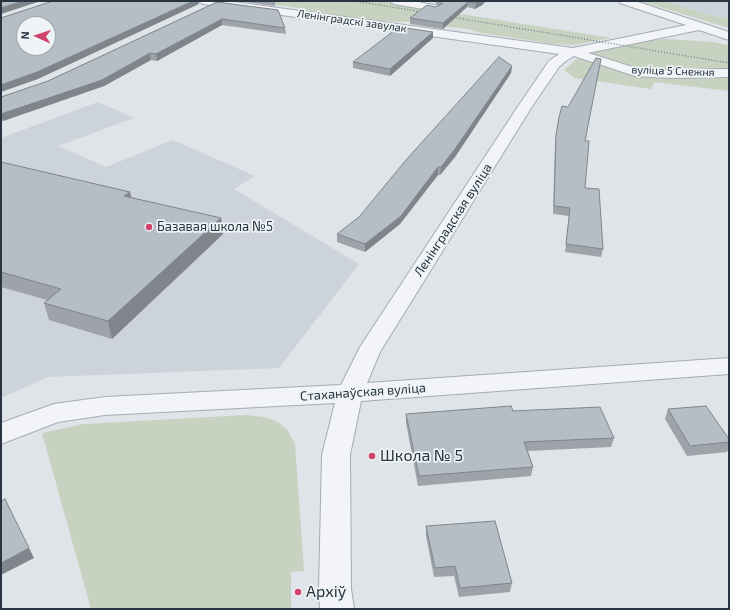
<!DOCTYPE html>
<html>
<head>
<meta charset="utf-8">
<style>
	body { margin:0 }
	#map { position:relative; width:730px; height:610px; overflow:hidden; background:#dfe4e8; font-family:"Exo 2",sans-serif }
	canvas { display:block }
	.frame { position:absolute; inset:0; border:2px solid #283440; pointer-events:none }
	.north { position:absolute; left:16px; top:16px; width:40px; height:40px; box-sizing:border-box; background:#eef3f6; border:1px solid #9fa7ad; border-radius:50%; rotate:273deg; font-size:11px; font-weight:700; line-height:16px; text-align:center; color:#283440 }
	.north::after { content:''; display:block; margin:auto; width:14px; height:18px; background:#cf436c; clip-path:polygon(50% 0,100% 100%,50% 72%,0 100%) }
</style>
</head>
<body>
<div id="map">
<canvas width="730" height="610"></canvas>
<div class="frame"></div>
<div class="north">N</div>
</div>
<script>
const c = document.querySelector('canvas').getContext('2d');
c.lineJoin = 'round';
function fill(path, color) {
  c.fillStyle = color;
  c.fill(path, 'evenodd');
}
function toPath(rows) {
  const path = new Path2D();
  for (const r of rows) {
    path.moveTo(r[0], r[1]);
    for (let i = 2; i < r.length; i += 2) path.lineTo(r[i], r[i + 1]);
  }
  return path;
}
function trace(path, color, width, dash) {
  c.strokeStyle = color;
  c.lineWidth = width;
  c.lineCap = dash ? 'butt' : 'round';
  c.setLineDash(dash || []);
  c.stroke(path);
}
function label(font, color, halo, rows, align = 'center') {
  c.font = font + ' "Exo 2",sans-serif';
  c.lineWidth = 3.5;
  c.setLineDash([]);
  c.textBaseline = 'middle';
  c.strokeStyle = halo;
  c.fillStyle = color;
  for (const [text, x, y, turn = 0] of rows) {
    c.save();
    c.translate(x, y);
    c.rotate((+turn || 0) * Math.PI / 180);
    c.textAlign = isNaN(turn) ? turn : align;
    if (halo) c.strokeText(text, 0, 0);
    c.fillText(text, 0, 0);
    c.restore();
  }
}
fill(toPath([
	[666,1,729,1,729,19,708,15],
	[98,102,134,118,58,146,106,167,173,140,255,176,234,189,359,264,279,368,48,377,1,398,1,138]
]), '#cdd3da');
fill(toPath([
	[247,1,380,1,611,38,574,45,554,44,482,33,468,29,411,22,379,21,303,12,307,9],
	[640,1,666,1,708,15,729,19,729,28],
	[666,39,713,42,729,45,729,91,654,82,651,89,575,78,564,70,577,59,593,53,650,40],
	[246,415,264,417,278,422,288,431,295,444,304,571,291,572,291,609,91,609,42,433,84,424]
]), '#c7d2c0');
const minor = toPath([
	[198,1,227,1,573,48,686,25,620,3,619,1,635,1,729,32,729,40,699,30,588,53,636,68,671,70,729,69,729,77,671,78,635,76,574,56,567,60,559,67,531,108,380,352,367,383,729,358,729,374,361,401,350,455,351,589,354,609,320,609,319,589,322,455,335,403,105,415,58,422,1,444,1,423,54,404,105,397,341,385,360,347,517,108,549,61,559,54,203,4,198,1],
	[389,1,413,1,439,6,441,8,435,11,394,4,389,1]
]);
trace(minor, '#a4acb2', 2);
fill(minor, '#f2f4f7');
trace(toPath([
	[354,1,429,13],
	[445,16,729,63]
]), '#788692', 1.5, [1, 2]);
fill(toPath([
	[238,1,275,1,275,6],
	[436,1,486,1,482,5,475,9,467,7,443,29,410,24,410,18,439,5,436,4],
	[217,2,285,28,286,34,222,25,157,61,151,60,104,86,3,121,1,120,1,97,48,81],
	[433,32,433,38,390,76,353,68,353,62],
	[512,66,511,73,455,157,440,175,438,175,400,224,365,252,337,242,337,234,359,217],
	[559,117,585,141,585,188,603,249,601,257,565,252,569,216,553,214,555,143],
	[1,162,130,192,131,198,221,218,223,234,112,339,49,320,44,303,47,300,1,287],
	[668,409,729,439,729,447,727,452,687,456,665,419],
	[513,411,614,438,611,447,528,451,533,467,531,476,418,486,406,423,406,414],
	[426,526,512,583,510,592,459,597,454,576,434,577,426,536]
]), '#9da3a9');
fill(toPath([
	[23,1,41,1,1,14,1,8],
	[193,1,198,1,199,4,38,79,1,92,1,85],
	[479,1,486,1,482,5,475,9,476,3],
	[468,2,467,7,443,29,443,23],
	[222,19,222,25,157,61,156,54],
	[433,32,433,38,390,76,390,69],
	[150,53,151,60,104,86,3,121,1,114],
	[512,66,511,73,455,157,440,175,441,167],
	[438,167,438,175,400,224,365,252,365,244],
	[130,192,133,207,124,196],
	[221,218,223,234,112,339,108,321],
	[29,548,34,558,1,575,1,563]
]), '#7f858a');
const building = toPath([
	[1,1,23,1,1,8,1,1],
	[53,1,193,1,37,72,1,85,1,18,53,1],
	[24,24,48,24,48,48,24,48,24,24],
	[441,1,479,1,476,3,468,2,443,23,410,18,427,5,435,7,442,4,441,1],
	[217,2,278,10,285,28,222,19,156,54,150,53,102,80,1,114,1,97,48,81,217,2],
	[399,27,433,32,390,69,353,62,399,27],
	[499,57,512,66,455,149,441,167,438,167,401,216,365,244,337,234,359,217,406,160,499,57],
	[596,58,601,59,585,141,589,141,585,188,599,189,603,249,566,244,570,208,554,206,556,135,559,117,562,106,568,107,596,58],
	[1,162,130,192,124,196,221,218,108,321,44,303,61,289,1,272,1,162],
	[511,406,513,411,600,407,614,438,524,442,533,467,419,476,406,414,511,406],
	[706,406,729,439,729,442,690,446,668,409,706,406],
	[5,499,29,548,1,563,1,501,5,499],
	[495,521,512,583,460,588,455,566,435,568,426,526,495,521]
]);
fill(building, '#b6bec5');
trace(building, '#7f858a', 1);
for (const [x, y, r, color] of [
	[149,227,4,"#cf436c"],
	[372,456,4,"#cf436c"],
	[298,592,4,"#cf436c"]
]) {
  const dot = new Path2D();
  dot.arc(x, y, r, 0, 2 * Math.PI);
  c.fillStyle = color;
  c.fill(dot);
  trace(dot, '#eef3f6', 1.5);
}
label('11px', '#283440', '#eef3f6', [
	["Ленінградскі завулак",352,21,8],
	["вуліца 5 Снежня",673,71,2]
]);
label('13px', '#283440', '#eef3f6', [
	["Ленінградская вуліца",453,220,-57],
	["Стаханаўская вуліца",363,392,-4]
]);
label('13px', '#283440', '#eef3f6', [
	["Базавая школа №5",157,227]
], 'left');
label('16px', '#283440', '#eef3f6', [
	["Школа № 5",380,456],
	["Архіў",306,592]
], 'left');
</script>
</body>
</html>
